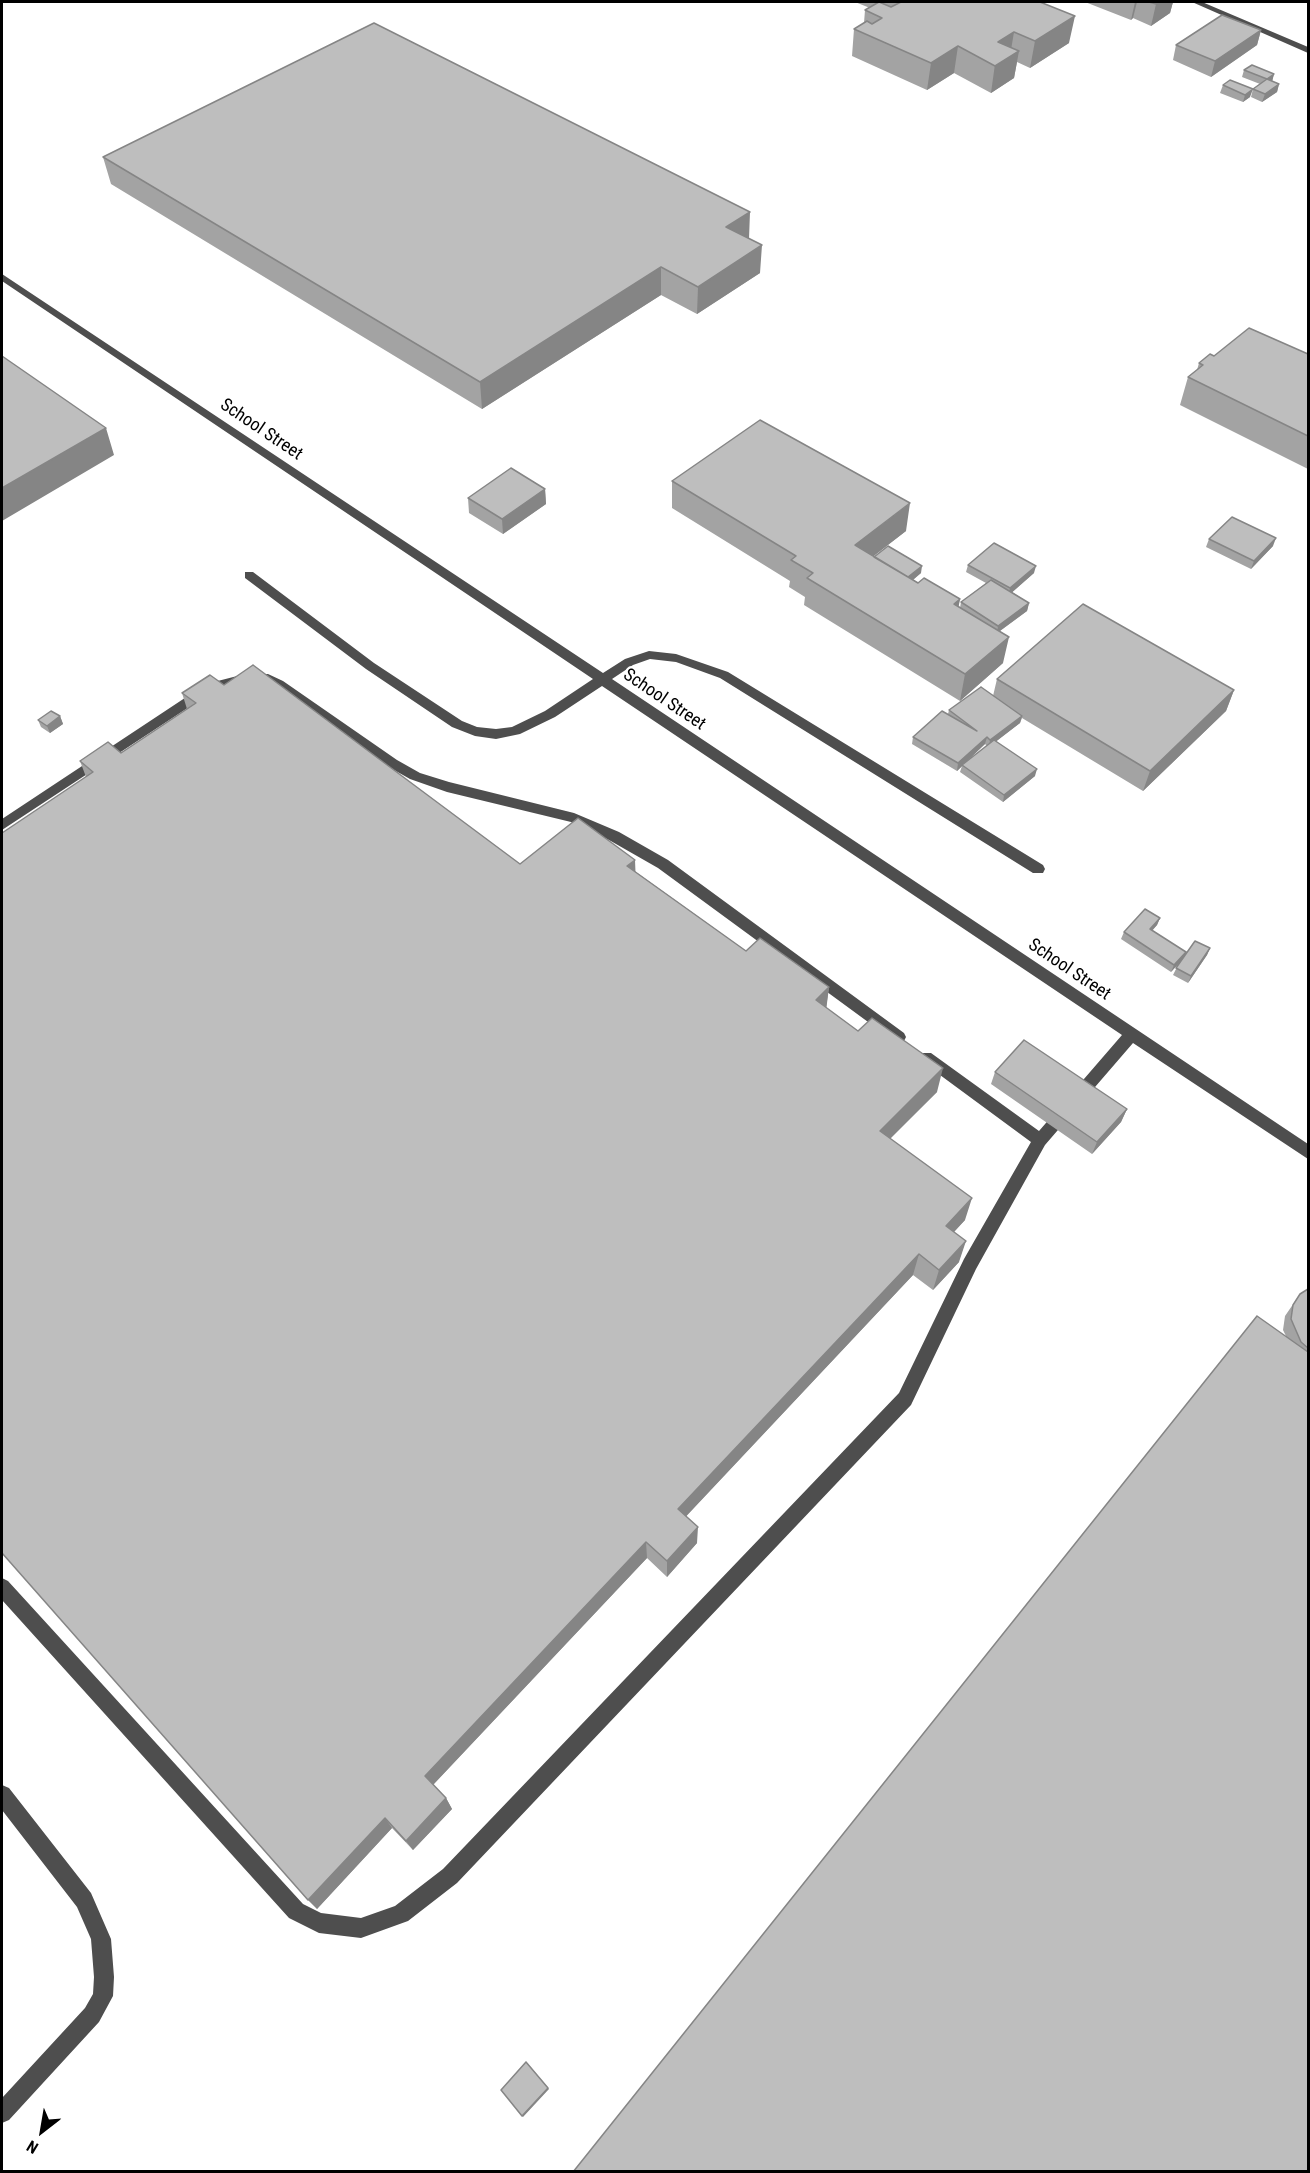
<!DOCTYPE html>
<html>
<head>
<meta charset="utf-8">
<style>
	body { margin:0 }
	#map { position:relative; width:1310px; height:2173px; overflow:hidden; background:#fff; font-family:"Roboto Condensed",sans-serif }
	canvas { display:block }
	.frame { position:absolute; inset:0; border:3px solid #000; pointer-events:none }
	.north { position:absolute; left:12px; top:2101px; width:60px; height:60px; -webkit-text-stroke:4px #fff; paint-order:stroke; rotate:211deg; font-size:16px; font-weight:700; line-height:24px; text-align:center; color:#000 }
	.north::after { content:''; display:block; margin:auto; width:21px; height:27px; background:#000; clip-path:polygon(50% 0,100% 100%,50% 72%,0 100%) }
</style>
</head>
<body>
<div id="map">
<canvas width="1310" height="2173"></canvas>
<div class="frame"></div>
<div class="north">N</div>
</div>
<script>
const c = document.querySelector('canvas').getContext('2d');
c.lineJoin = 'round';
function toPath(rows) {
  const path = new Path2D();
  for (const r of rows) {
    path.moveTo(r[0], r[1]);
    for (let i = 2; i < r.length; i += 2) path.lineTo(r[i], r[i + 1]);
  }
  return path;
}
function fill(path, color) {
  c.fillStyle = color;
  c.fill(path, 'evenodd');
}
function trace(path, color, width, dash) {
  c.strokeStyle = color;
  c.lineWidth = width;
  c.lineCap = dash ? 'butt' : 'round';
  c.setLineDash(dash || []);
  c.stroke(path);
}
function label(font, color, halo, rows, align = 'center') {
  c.font = font + ' "Roboto Condensed",sans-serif';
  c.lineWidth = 4.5;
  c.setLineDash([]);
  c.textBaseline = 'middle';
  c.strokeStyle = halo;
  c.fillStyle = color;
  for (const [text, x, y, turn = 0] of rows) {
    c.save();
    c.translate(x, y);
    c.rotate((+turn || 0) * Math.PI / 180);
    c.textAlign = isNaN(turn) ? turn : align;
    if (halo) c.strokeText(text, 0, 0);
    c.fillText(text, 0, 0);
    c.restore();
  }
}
fill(toPath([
	[1192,2,1202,2,1308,47,1308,53,1192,2],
	[2,274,603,673,625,659,649,651,676,654,728,672,1043,865,1045,869,1043,873,1033,873,720,678,676,662,650,659,633,665,612,679,1308,1144,1308,1159,1133,1043,1045,1145,976,1269,911,1405,457,1883,408,1921,361,1938,319,1933,289,1918,2,1600,2,1578,8,1581,303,1904,321,1913,361,1918,395,1906,443,1869,899,1393,964,1259,1031,1142,921,1061,919,1057,921,1053,931,1053,1039,1131,1122,1035,602,686,555,717,520,734,496,739,475,736,452,727,366,669,245,578,245,572,253,572,374,663,462,721,477,727,496,729,512,727,545,711,593,679,2,281,2,274],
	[245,674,268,674,283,681,397,760,420,773,449,782,574,813,619,832,668,860,904,1033,906,1037,904,1041,894,1041,658,868,609,840,571,822,447,792,410,779,387,766,266,683,245,682,215,690,2,830,2,819,206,684,245,674],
	[2,1785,9,1788,91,1893,111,1939,114,1977,113,1996,99,2022,9,2120,2,2123,2,2098,85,2008,93,1994,94,1977,91,1939,77,1907,2,1810,2,1785]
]), '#4e4e4e');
fill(toPath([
	[855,2,1027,2,1069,43,1030,68,1017,62,1014,78,991,93,954,73,927,90,852,56,854,29,864,23,865,10,870,8],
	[1085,2,1173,2,1170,13,1151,26,1133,18,1131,20],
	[1261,30,1257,45,1211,77,1173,60,1176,45],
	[1244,70,1274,74,1272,81,1279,84,1277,92,1262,102,1251,97,1253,89,1260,84,1242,77],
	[1223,85,1250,97,1243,102,1220,93],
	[103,157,749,239,760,273,697,314,661,295,482,409,111,184],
	[1308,353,1308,469,1180,405,1188,377,1197,370,1199,363,1214,356],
	[672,481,906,531,873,556,921,573,913,580,918,583,960,599,958,607,960,608,961,602,986,583,966,572,968,565,1034,573,1012,592,1029,603,1027,611,1000,631,1003,663,960,701,804,605,805,597,789,587,790,581,672,508],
	[545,489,546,504,503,534,469,513,468,498],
	[1209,539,1273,546,1251,569,1206,547],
	[997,679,1234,690,1226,711,1143,791,1022,718,1020,723,996,741,1035,776,1003,802,960,772,962,766,957,771,912,744,913,737,948,714,949,710,993,696],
	[985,744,987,746,967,761],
	[224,685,520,864,636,872,746,951,829,987,826,1008,937,1092,890,1138,965,1220,954,1232,959,1262,933,1290,913,1275,686,1516,697,1543,667,1577,647,1558,433,1785,446,1798,452,1809,413,1850,392,1828,317,1909,86,777,80,761,121,753,187,709,182,693],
	[60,716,63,724,50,733,41,727,38,720],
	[1160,918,1157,925,1152,931,1184,956,1210,948,1207,955,1188,983,1173,975,1179,963,1171,972,1121,939,1124,932],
	[995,1072,1127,1109,1121,1122,1092,1154,991,1084],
	[1308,1289,1308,2172,1286,1336,1283,1330,1285,1316,1300,1294]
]), '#a3a3a3');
fill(toPath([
	[1135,2,1137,2,1133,18,1131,20],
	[1160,2,1173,2,1170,13,1151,26,1156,4],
	[1075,16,1069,43,1030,68,1035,41],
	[1261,30,1257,45,1211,77,1215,61],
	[1014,32,1010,56,1019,51,1014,78,991,93,998,42],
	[958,46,954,73,927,90,931,63],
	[1274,74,1272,82,1267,79],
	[1279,84,1277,92,1262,102,1265,94],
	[1253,89,1250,97,1243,102,1245,95],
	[750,212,749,239,726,227],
	[762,245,760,273,697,314,698,287],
	[661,267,661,295,482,409,480,382],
	[106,428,114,455,2,521,2,488],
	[545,489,546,504,503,534,502,519],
	[910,503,906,531,852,573,855,545],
	[1276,538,1273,546,1251,569,1254,561],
	[922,566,921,573,903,588,904,580],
	[1036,566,1034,573,1008,596,1010,588],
	[960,599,955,626,954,604],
	[1029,603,1027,611,997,633,998,626],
	[1009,637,1003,663,960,701,965,674],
	[1234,690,1226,711,1143,791,1150,771],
	[60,716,63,724,50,733,47,726],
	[1022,716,1020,723,989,747,990,740],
	[987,737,985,744,957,771,958,763],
	[1037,769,1035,776,1003,802,1004,795],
	[635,860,636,885,627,866],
	[1160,918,1157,925,1147,936,1150,929],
	[1210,948,1207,955,1188,983,1191,976],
	[1186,952,1183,959,1171,972,1174,965],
	[829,987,826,1011,816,1000],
	[943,1068,937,1092,876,1153,880,1131],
	[1127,1109,1121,1122,1092,1154,1097,1142],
	[972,1198,965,1220,940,1247,946,1226],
	[966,1241,959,1262,933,1290,939,1270],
	[919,1254,913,1275,678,1525,678,1509],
	[698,1527,697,1543,667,1577,667,1561],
	[646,1542,647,1558,431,1787,425,1776],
	[446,1798,452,1809,413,1850,406,1841],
	[385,1818,392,1828,317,1909,308,1900],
	[526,2062,549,2089,523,2117,522,2116]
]), '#858585');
const building = toPath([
	[879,2,891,7,901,2,1040,2,1075,16,1035,41,1014,32,998,42,1019,51,995,66,958,46,931,63,854,29,867,21,872,24,882,18,865,10,879,2],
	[1149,2,1160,2,1156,4,1149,2],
	[1222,15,1261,30,1215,61,1176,45,1222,15],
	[374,23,750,212,726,227,762,245,698,287,661,267,480,382,103,157,374,23],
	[1252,65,1274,74,1267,79,1244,70,1252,65],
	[1267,79,1279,84,1265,94,1253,89,1267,79],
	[1230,80,1253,89,1245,95,1223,85,1230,80],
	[1249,328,1308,354,1308,353,1308,436,1188,377,1203,365,1199,363,1210,354,1214,356,1249,328],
	[2,356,106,428,2,488,2,356],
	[760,420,910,503,855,545,918,583,924,578,960,599,954,604,1009,637,965,674,807,578,813,573,791,560,796,556,672,481,760,420],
	[511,468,545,489,502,519,468,498,511,468],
	[1232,517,1276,538,1254,561,1209,539,1232,517],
	[994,543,1036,566,1010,588,968,565,994,543],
	[888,546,922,566,908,577,874,557,888,546],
	[991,580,1029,603,998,626,961,602,991,580],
	[1083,604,1234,690,1150,771,997,679,1083,604],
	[253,665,520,864,578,818,635,860,627,866,746,951,760,938,829,987,816,1000,858,1031,872,1018,943,1068,880,1131,972,1198,946,1226,966,1241,939,1270,919,1254,678,1509,698,1527,667,1561,646,1542,425,1776,446,1798,406,1841,385,1818,308,1900,2,1553,2,833,93,772,80,761,108,742,121,753,196,703,182,693,210,675,224,685,253,665],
	[981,687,1022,716,990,740,987,737,958,763,913,737,942,711,977,731,949,710,981,687],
	[51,711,60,716,47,726,38,720,51,711],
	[994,740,1037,769,1004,795,962,765,994,740],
	[1145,909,1160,918,1150,929,1186,952,1174,965,1124,932,1145,909],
	[1195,941,1210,948,1191,976,1176,968,1195,941],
	[1024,1040,1127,1109,1097,1142,995,1072,1024,1040],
	[1308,1289,1308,1348,1301,1342,1291,1319,1293,1305,1300,1294,1308,1289],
	[1257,1316,1308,1352,1308,2172,573,2172,1257,1316],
	[526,2062,548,2088,522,2116,501,2090,526,2062]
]);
fill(building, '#bebebe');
trace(building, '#858585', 1.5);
label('18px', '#000', '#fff', [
	["School Street",261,430,34],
	["School Street",664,700,34],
	["School Street",1069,970,34]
]);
</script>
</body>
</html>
